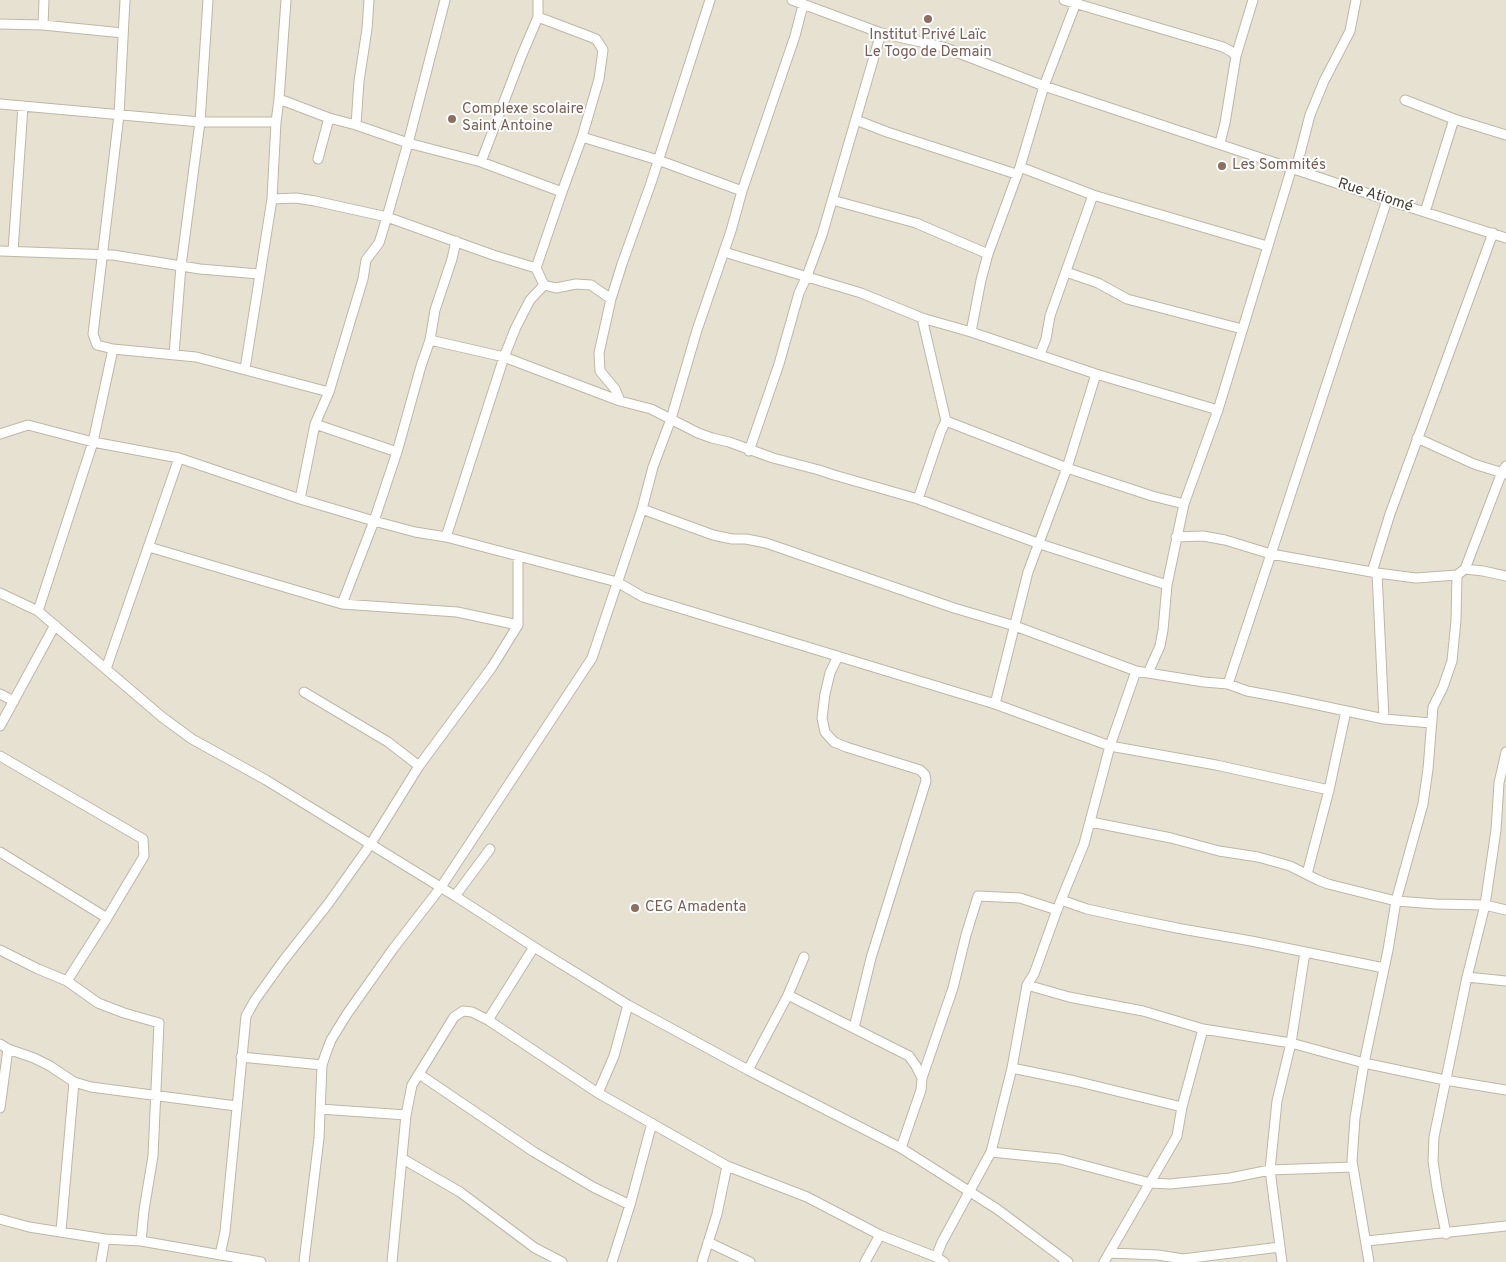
<!DOCTYPE html>
<html>
<head>
<meta charset="utf-8">
<style>
	body { margin:0 }
	canvas { display:block; background:#f2efe3 }
</style>
</head>
<body>
<canvas width="1506" height="1262"></canvas>
<script>
const c = document.querySelector('canvas').getContext('2d');
c.lineJoin = 'round';
function fill(path, color) {
  c.fillStyle = color;
  c.fill(path, 'evenodd');
}
function toPath(rows) {
  const path = new Path2D();
  for (const r of rows) {
    path.moveTo(r[0], r[1]);
    for (let i = 2; i < r.length; i += 2) path.lineTo(r[i], r[i + 1]);
  }
  return path;
}
function trace(path, color, width, dash) {
  c.strokeStyle = color;
  c.lineWidth = width;
  c.lineCap = dash ? 'butt' : 'round';
  c.setLineDash(dash || []);
  c.stroke(path);
}
function label(font, color, halo, rows, align = 'center') {
  c.font = font + ' Overpass,sans-serif';
  c.lineWidth = 4;
  c.setLineDash([]);
  c.textBaseline = 'middle';
  c.strokeStyle = halo;
  c.fillStyle = color;
  for (const [text, x, y, turn = 0] of rows) {
    c.save();
    c.translate(x, y);
    c.rotate((+turn || 0) * Math.PI / 180);
    c.textAlign = isNaN(turn) ? turn : align;
    if (halo) c.strokeText(text, 0, 0);
    c.fillText(text, 0, 0);
    c.restore();
  }
}
fill(toPath([
	[0,0,1506,0,1506,1262,0,1262]
]), '#e7e1d1');
const minor = toPath([
	[125,0,119,115,93,334,97,345,113,349,196,357,329,392],
	[445,0,408,143,387,217,493,255,536,268],
	[710,0,651,183,622,264,611,299,599,353,600,371,615,389,620,401,651,409,698,433,712,438,729,442,773,458,819,470,834,475,918,499,1040,544,1167,585],
	[792,0,881,33,943,47,1044,86,1387,200,1506,238],
	[1064,0,1223,47,1232,52,1236,56,1225,123,1220,143],
	[538,17,596,39,603,50,599,79,582,137],
	[0,24,43,25,123,33],
	[43,25,44,0],
	[1236,56,1253,0],
	[279,99,329,118,356,125,408,143,481,162,562,192,536,268,544,285,556,288,576,284,591,285,611,299],
	[1405,100,1454,119,1506,135],
	[0,104,200,122,276,122],
	[856,120,887,132,1016,174],
	[356,125,359,81,367,29,369,0],
	[318,159,329,118],
	[481,162,521,57,538,17,538,0],
	[1020,167,1093,195,1267,246],
	[1296,169,1310,115,1324,81,1350,31,1356,0],
	[562,192,582,137,658,160,742,191],
	[272,199,296,198,315,201,387,217,379,243,366,260,363,279,329,392,315,424,300,499],
	[832,200,916,223,988,254],
	[1425,212,1454,119],
	[0,251,113,255,200,269,259,274],
	[13,251,23,106],
	[724,252,861,293,922,318,971,332,1096,374,1218,410],
	[1066,272,1098,283,1127,299,1242,329],
	[971,332,981,280,988,254,1020,167,1044,86,1077,0],
	[430,340,504,357,620,401],
	[174,354,181,266,200,122,208,0],
	[1040,354,1046,339,1050,316,1093,195],
	[245,369,272,199,276,122,279,99,286,0],
	[946,421,1067,468,1152,496,1184,504],
	[315,424,397,452],
	[0,434,28,425,93,442,179,458,300,499,374,521,415,532,446,537,617,582,643,597,995,704,1110,746,1216,765,1329,790],
	[1417,438,1474,464,1506,474],
	[749,451,779,364,799,293,807,276,822,235,881,33],
	[918,499,941,431,946,421,922,318],
	[642,509,713,535,732,539,746,539,766,543,954,608,1015,626,1136,671,1148,673,1160,646,1163,630,1167,585,1184,504,1218,410,1292,167],
	[446,537,504,357,516,327,530,300,544,285],
	[1176,537,1203,536,1225,540,1271,554,1387,200],
	[149,547,342,604,457,612,518,625],
	[1465,569,1502,472,1506,466],
	[1372,572,1390,514,1493,233],
	[1377,573,1384,719],
	[0,593,38,611,162,717,192,739,266,780,455,896,534,947,628,1005,748,1070,901,1148,997,1209,1068,1262],
	[342,604,374,521,397,452,421,366,430,340,435,310,452,259,456,241],
	[38,611,93,442,113,349],
	[838,656,830,673,825,694,822,718,825,732,834,742,846,747,920,770,925,775,926,781,871,958,854,1028],
	[106,669,179,458],
	[1148,673,1204,682,1228,684,1247,691,1285,698,1384,719,1431,723],
	[1228,684,1271,554,1377,573,1416,578,1457,575,1465,569,1483,571,1506,576],
	[304,692,388,742,419,766],
	[0,694,14,701],
	[995,704,1028,572,1067,468,1096,374],
	[0,726,55,625],
	[0,756,143,839,144,856,107,918,67,981],
	[1091,822,1171,838,1219,851,1258,857,1290,866,1318,880,1328,884,1396,901,1436,904,1485,905,1506,910],
	[0,852,107,918],
	[1307,874,1329,790,1346,711],
	[455,896,490,849],
	[1061,900,1087,909,1123,917,1182,929,1251,941,1384,968],
	[0,950,38,969,67,981,98,1003,124,1013,159,1023,153,1156,144,1210,141,1241],
	[1467,977,1506,981],
	[1027,985,1069,997,1143,1011,1203,1029,1291,1043,1364,1063,1445,1080,1506,1090],
	[788,995,909,1056,916,1066,922,1078,921,1090,901,1148],
	[488,1020,598,1093,727,1166,807,1197,880,1235,936,1257,944,1262],
	[0,1044,8,1049,34,1058,50,1066,74,1082,91,1087,236,1106],
	[241,1057,322,1065],
	[1012,1068,1075,1081,1182,1107],
	[748,1070,788,995,804,957],
	[419,1074,534,1152,593,1187,630,1205],
	[922,1078,953,988,966,935,978,896,1020,898,1057,910],
	[598,1093,614,1056,628,1005],
	[0,1108,8,1049],
	[320,1109,406,1115],
	[991,1152,1060,1159,1150,1183,1170,1184,1230,1178,1270,1170,1353,1167],
	[403,1159,460,1192,535,1248,562,1262],
	[0,1219,29,1227,105,1239,141,1241,261,1262],
	[61,1231,74,1082],
	[1446,1234,1437,1188,1433,1161,1434,1137,1467,977,1485,905,1496,830,1499,783,1506,752],
	[1367,1241,1506,1226],
	[708,1242,750,1262],
	[1110,1253,1158,1255,1183,1259,1280,1247],
	[220,1255,225,1232,246,1016,255,1000,283,961,328,904,370,845,419,766,492,667,518,625,518,557],
	[936,1257,942,1242,991,1152,1012,1068,1027,985,1034,974,1057,910,1084,844,1110,746,1136,671],
	[101,1262,105,1239],
	[304,1262,319,1138,322,1065,326,1053,331,1040,347,1014,393,949,441,887,592,658,642,509,653,467,671,419,697,330,731,231,742,191,795,36,803,5],
	[392,1262,406,1115,412,1085,454,1017,463,1011,472,1012,488,1020,534,947],
	[612,1262,630,1205,652,1123],
	[702,1262,717,1214,727,1166],
	[865,1262,880,1235],
	[1104,1262,1177,1136,1182,1107,1203,1029],
	[1282,1262,1270,1170,1277,1101,1291,1043,1305,952],
	[1369,1262,1352,1161,1355,1118,1364,1063,1388,950,1396,901,1423,804,1428,769,1433,707,1443,687,1452,661,1456,620,1457,575]
]);
trace(minor, '#beb7a6', 11);
trace(minor, '#fff', 9);
for (const [x, y, r, color] of [
	[928,19,5,"#8d6e63"],
	[452,119,5,"#8d6e63"],
	[1222,166,5,"#8d6e63"],
	[635,908,5,"#8d6e63"]
]) {
  const dot = new Path2D();
  dot.arc(x, y, r, 0, 2 * Math.PI);
  c.fillStyle = color;
  c.fill(dot);
  trace(dot, '#fff', 2);
}
label('15px', '#785e54', '#fff', [
	["Institut Privé Laïc",928,36,"center"],
	["Le Togo de Demain",928,53,"center"],
	["Complexe scolaire",462,110],
	["Saint Antoine",462,127],
	["Les Sommités",1232,166],
	["CEG Amadenta",645,908]
], 'left');
label('15px', '#453f33', '#fff', [
	["Rue Atiomé",1375,196,18]
]);
</script>
</body>
</html>
